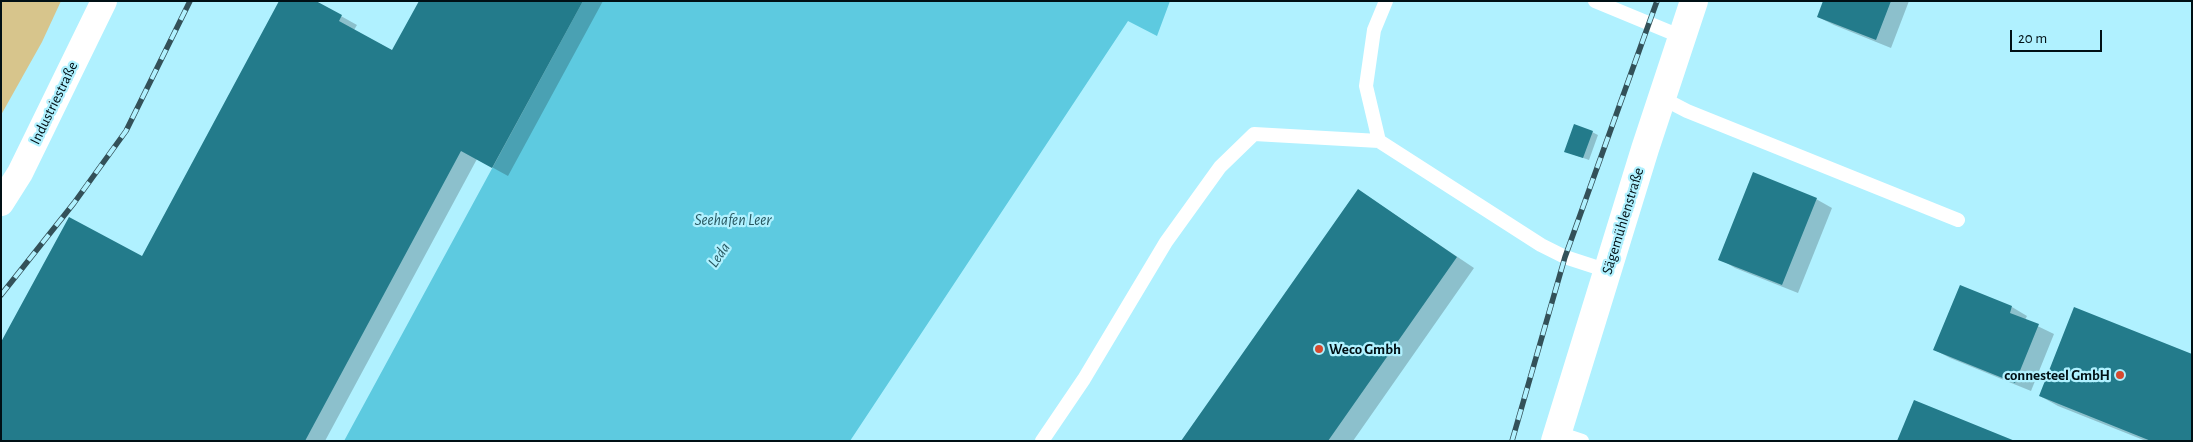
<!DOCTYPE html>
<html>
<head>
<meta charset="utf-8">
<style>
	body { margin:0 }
	#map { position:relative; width:2193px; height:442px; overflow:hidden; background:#b0f1ff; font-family:"Alegreya Sans",sans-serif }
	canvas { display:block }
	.frame { position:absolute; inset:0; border:2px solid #001015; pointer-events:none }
	.scale { position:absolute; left:2010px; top:30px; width:92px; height:22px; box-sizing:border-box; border:2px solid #001015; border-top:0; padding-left:6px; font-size:15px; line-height:18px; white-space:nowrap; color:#001015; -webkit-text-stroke:4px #b0f1ff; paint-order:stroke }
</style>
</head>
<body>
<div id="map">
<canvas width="2193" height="442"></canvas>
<div class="frame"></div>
<div class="scale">20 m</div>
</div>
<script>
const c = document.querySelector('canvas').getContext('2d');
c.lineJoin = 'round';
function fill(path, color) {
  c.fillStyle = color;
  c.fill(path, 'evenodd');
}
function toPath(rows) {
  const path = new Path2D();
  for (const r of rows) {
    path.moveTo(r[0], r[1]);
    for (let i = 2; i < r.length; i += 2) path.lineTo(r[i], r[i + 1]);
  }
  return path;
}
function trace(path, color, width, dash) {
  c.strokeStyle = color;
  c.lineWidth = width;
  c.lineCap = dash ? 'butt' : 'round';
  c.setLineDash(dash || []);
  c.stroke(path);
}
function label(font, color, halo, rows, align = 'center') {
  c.font = font + ' "Alegreya Sans",sans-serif';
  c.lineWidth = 4.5;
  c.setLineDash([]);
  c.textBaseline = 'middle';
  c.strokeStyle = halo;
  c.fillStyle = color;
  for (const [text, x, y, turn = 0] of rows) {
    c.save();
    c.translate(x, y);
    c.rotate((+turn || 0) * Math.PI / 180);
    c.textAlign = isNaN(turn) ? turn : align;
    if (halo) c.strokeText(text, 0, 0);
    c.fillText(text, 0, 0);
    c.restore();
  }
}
fill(toPath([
	[1,1,61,1,42,42,1,115]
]), '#d7c58c');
fill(toPath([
	[583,1,1170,1,1157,36,1128,21,850,441,344,441]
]), '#5dcae0');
fill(toPath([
	[314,1,357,25,354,30,393,51,420,1,603,1,508,176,477,159,325,441,1,441,142,258],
	[1825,1,1909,1,1891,48,1834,25,1818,17],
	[1592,132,1598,135,1589,160,1572,154],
	[1358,190,1474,268,1353,441,1183,441],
	[1816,199,1832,208,1798,293,1735,268,1720,259],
	[2012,307,2027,316,2025,320,2054,334,2031,391,1950,358,1935,350],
	[2040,396,2192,441,2146,441,2058,406]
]), '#0003');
fill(toPath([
	[279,1,316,1,342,15,339,21,392,50,419,1,583,1,492,168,461,151,305,441,1,441,1,342,69,217,142,256],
	[1823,1,1891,1,1876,40,1817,17],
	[1574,124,1593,131,1583,158,1564,152],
	[1753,172,1817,198,1782,285,1718,260],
	[1358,189,1457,257,1328,441,1181,441],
	[1960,285,2012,306,2010,313,2039,324,2015,383,1933,350],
	[2074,307,2192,354,2192,441,2151,441,2039,396],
	[1914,400,2015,441,1897,441]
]), '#237b8b');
trace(toPath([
	[1386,1,1374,30,1366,86,1379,141,1541,245,1565,257,1608,271],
	[1595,1,1682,37],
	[1662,98,1687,111,1958,220],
	[1558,433,1582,441],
	[1042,441,1084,379,1166,242,1220,167,1254,134,1379,141]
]), '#fff', 14);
trace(toPath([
	[1,203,20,173,104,1]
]), '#fff', 26);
trace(toPath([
	[1555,441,1645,149,1694,1]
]), '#fff', 28);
const rail = toPath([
	[1,295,74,203,126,131,190,1],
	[1512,441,1565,257,1657,1]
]);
trace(rail, '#335159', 5.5);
trace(rail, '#b0f1ff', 4, [11]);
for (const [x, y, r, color] of [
	[1319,349,5,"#d64a30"],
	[2120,375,5,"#d64a30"]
]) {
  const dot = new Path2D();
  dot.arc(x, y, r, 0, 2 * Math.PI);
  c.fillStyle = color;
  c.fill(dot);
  trace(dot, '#b0f1ff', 2);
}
label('15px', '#001015', '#b0f1ff', [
	["Industriestraße",54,103,-64],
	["Sägemühlenstraße",1623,221,-73]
]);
label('bold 15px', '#001015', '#b0f1ff', [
	["Weco Gmbh",1329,349],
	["connesteel GmbH",2110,375,"right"]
], 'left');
label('italic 16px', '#275760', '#b0f1ff', [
	["Seehafen Leer",733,220],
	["Leda",719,255,-55]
]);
</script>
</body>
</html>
